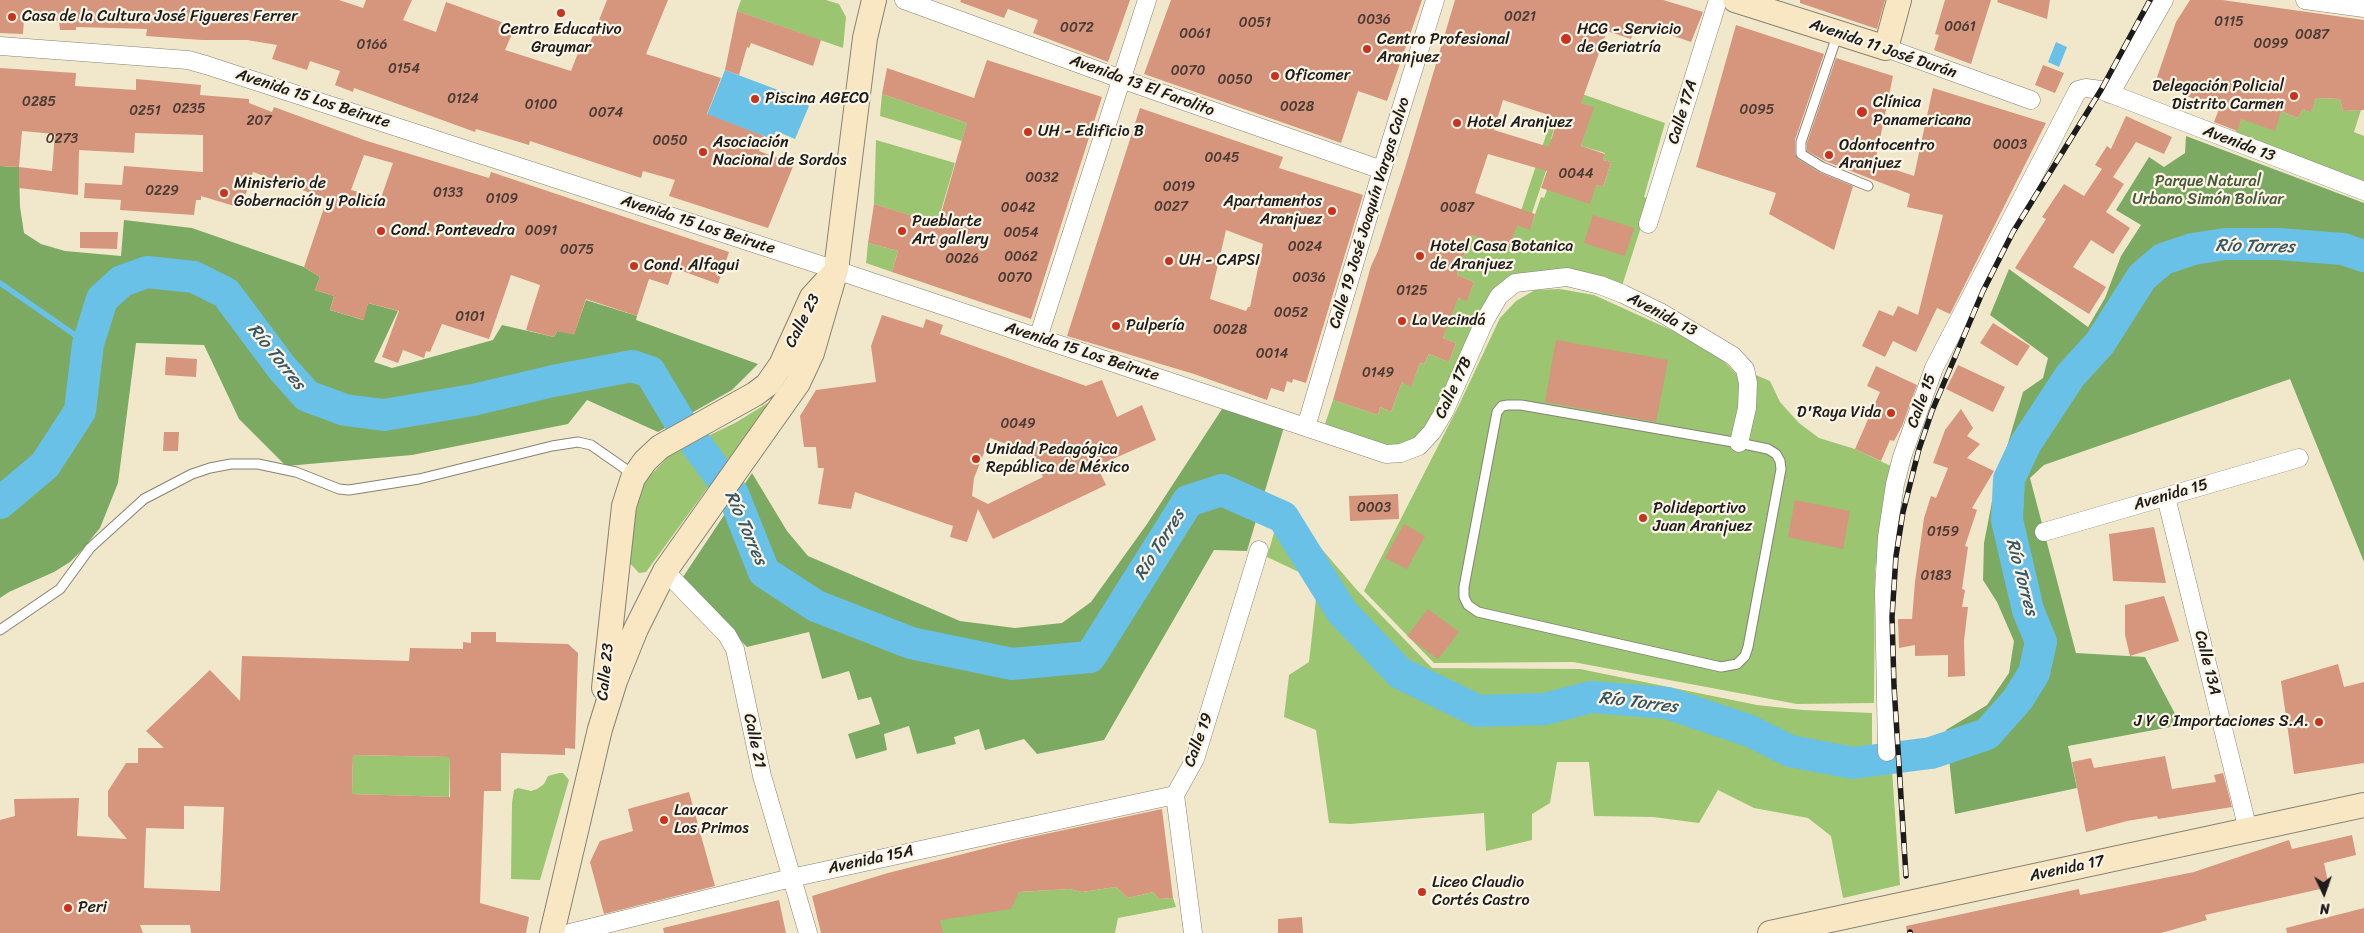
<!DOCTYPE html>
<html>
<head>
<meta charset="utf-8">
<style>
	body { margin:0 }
	#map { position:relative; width:2364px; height:933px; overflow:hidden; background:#f1e8cc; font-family:Sriracha,sans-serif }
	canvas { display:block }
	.north { position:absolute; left:2299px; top:868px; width:50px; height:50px; -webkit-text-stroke:4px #fcf5e5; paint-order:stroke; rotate:177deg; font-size:14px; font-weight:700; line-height:20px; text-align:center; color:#1c1c1c }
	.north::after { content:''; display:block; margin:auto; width:18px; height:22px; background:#1c1c1c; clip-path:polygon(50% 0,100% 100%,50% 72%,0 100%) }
</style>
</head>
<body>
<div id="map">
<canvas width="2364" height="933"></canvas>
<div class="north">N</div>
</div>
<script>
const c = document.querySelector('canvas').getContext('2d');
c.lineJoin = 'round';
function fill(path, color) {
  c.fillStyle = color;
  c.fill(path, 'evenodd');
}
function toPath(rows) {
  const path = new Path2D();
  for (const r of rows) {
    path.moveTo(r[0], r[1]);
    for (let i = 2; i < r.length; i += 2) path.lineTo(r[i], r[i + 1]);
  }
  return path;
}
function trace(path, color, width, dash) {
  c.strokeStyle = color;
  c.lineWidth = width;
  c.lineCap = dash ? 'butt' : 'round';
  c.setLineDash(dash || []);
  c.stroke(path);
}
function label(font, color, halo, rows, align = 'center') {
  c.font = font + ' Sriracha,sans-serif';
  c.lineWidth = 4.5;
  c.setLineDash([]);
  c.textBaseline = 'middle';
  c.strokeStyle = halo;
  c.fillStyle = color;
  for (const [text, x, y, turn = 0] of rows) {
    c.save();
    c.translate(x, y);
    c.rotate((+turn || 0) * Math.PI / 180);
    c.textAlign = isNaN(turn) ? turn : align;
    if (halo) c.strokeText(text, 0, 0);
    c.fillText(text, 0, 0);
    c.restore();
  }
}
fill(toPath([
	[741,0,826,0,839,4,846,17,843,48,737,11],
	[1562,87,1665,123,1644,197,1650,199,1621,289,1513,280,1431,423,1417,442,1386,449,1323,430,1333,400,1378,415,1380,407,1391,412,1402,382,1411,386,1420,363,1424,364,1429,354,1449,362,1456,343,1443,338,1457,298,1467,300,1474,282,1457,275,1471,235,1509,247],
	[1562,102,1577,102,1593,107,1581,146,1605,153,1603,160,1611,162,1603,187,1596,185,1547,190,1544,198,1541,197,1530,229,1527,228,1549,162,1568,145,1551,139],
	[882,94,967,123,962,141,880,116],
	[2316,98,2340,99,2343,111,2361,110,2354,132,2364,136,2364,182,2236,132,2242,119,2281,111,2298,118,2303,109,2311,111],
	[876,140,955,163,937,224,874,204],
	[868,243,898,251,892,272,866,263],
	[1560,289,1594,295,1669,329,1714,351,1740,378,1751,373,1770,381,1780,402,1799,423,1819,438,1855,449,1895,468,1875,569,1874,703,1797,704,1573,662,1434,663,1364,591,1458,407,1500,318,1516,301,1535,290],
	[771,401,646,572,639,573,627,560,639,487,672,453,735,423],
	[1280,512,1296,519,1356,589,1432,668,1580,669,1757,705,1803,710,1872,713,1872,772,1892,770,1900,885,1843,898,1831,836,1808,818,1754,808,1718,790,1699,823,1653,817,1594,816,1589,762,1557,762,1550,803,1532,814,1532,840,1486,851,1484,813,1350,824,1329,823,1316,730,1284,717,1289,675,1309,662,1318,581,1267,557],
	[353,755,450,757,449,797,352,794],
	[559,773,563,773,569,780,540,880,511,879,512,803,514,790,518,788,531,791,537,789,544,784,548,776],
	[1116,887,1128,898,1153,892,1159,899,1173,898,1176,907,1118,918,1115,933,942,933,938,920,1019,892,1069,889,1082,892]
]), '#9bc571');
fill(toPath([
	[2186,136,2364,203,2364,562,2290,379,2044,465,2030,478,2076,653,2145,657,2181,725,2068,746,2077,788,1955,814,1946,730,1987,705,2009,673,2014,641,1997,602,1983,580,1984,543,1994,491,2023,392,2043,378,2048,358,1990,315,2009,269,2088,327,2105,298,2121,256,2141,225,2116,210,2149,157,2164,167,2185,153],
	[0,166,19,167,20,207,24,233,41,244,65,251,121,256,124,220,192,228,304,267,320,277,315,290,334,296,330,310,363,320,368,303,398,311,374,362,392,368,493,340,502,325,554,337,557,331,574,334,586,300,637,316,636,320,758,364,732,390,658,432,587,400,568,424,412,455,286,466,239,419,204,345,136,343,118,483,100,528,81,551,70,562,54,572,9,592,0,598],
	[1222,409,1284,427,1247,551,1214,550,1104,740,1037,754,1024,739,985,750,979,729,954,737,956,744,917,754,909,726,884,734,887,750,856,759,848,734,880,724,871,697,858,700,849,671,822,679,809,632,747,647,686,585,683,577,752,473,787,531,808,556,960,621,1015,628,1062,623,1091,602,1147,524]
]), '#7caa63');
fill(toPath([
	[2056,42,2067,47,2059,67,2048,62],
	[725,70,786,93,809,106,795,139,776,131,772,139,707,115]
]), '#6ac1e7');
trace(toPath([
	[0,283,88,344]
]), '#6ac1e7', 5.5);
trace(toPath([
	[0,503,45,465,80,411,88,344,102,299,122,281,147,272,194,277,226,293,282,368,307,396,345,410,384,415,473,400,553,381,632,366,650,372,680,422,733,494,764,572,816,606,911,643,1012,664,1090,657,1188,501,1222,490,1283,517,1342,612,1400,673,1478,711,1545,709,1591,697,1667,703,1750,731,1790,751,1853,763,1931,753,1987,734,2018,699,2034,673,2041,642,2028,610,2007,520,2009,479,2026,443,2070,376,2100,343,2142,277,2163,259,2193,249,2225,244,2278,244,2343,249,2364,256]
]), '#6ac1e7', 32);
fill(toPath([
	[0,0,339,0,363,8,366,0,412,0,403,20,436,32,446,2,515,27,505,50,571,71,580,48,587,50,607,0,668,0,646,54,721,78,707,114,764,136,759,151,794,164,768,228,669,196,675,180,643,171,641,178,530,141,529,145,476,129,475,132,354,88,353,92,335,85,340,71,310,61,307,70,272,59,277,45,247,40,202,40,146,36,147,29,76,27,76,30,60,30,59,21,24,19,23,34,0,33],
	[961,0,1130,0,1108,62,1033,33,1038,20,1008,9,1004,18,960,2],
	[1171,0,1422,0,1387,101,1358,91,1341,143,1144,74],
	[1455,0,1663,0,1703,12,1691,42,1636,23,1631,39,1607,31,1581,103,1594,107,1581,146,1605,154,1603,160,1611,162,1603,187,1596,185,1590,204,1541,188,1547,171,1488,154,1475,193,1535,214,1530,230,1517,225,1509,248,1471,235,1457,275,1474,282,1467,301,1458,298,1443,338,1456,343,1449,362,1429,354,1424,364,1420,363,1411,387,1402,382,1391,412,1380,407,1378,415,1333,400,1371,266,1378,251,1405,168],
	[1503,100,1558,118,1549,147,1494,130],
	[1800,0,1885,0,1877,29,1800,3],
	[1945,0,1991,0,1971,64,1934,50,1939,35,1935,34],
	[1998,0,2050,0,2047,19,1997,2],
	[2190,0,2222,0,2364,20,2364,110,2343,111,2340,99,2316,98,2311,112,2303,109,2298,118,2281,111,2275,131,2242,119,2237,131,2214,122,2219,109,2155,83,2176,22],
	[737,11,821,40,813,66,751,43,749,48,747,47,739,75,725,70],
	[1736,25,1824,54,1795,140,1795,154,1798,159,1819,172,1853,186,1834,250,1769,214,1776,193,1696,167],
	[1836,58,1893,76,1875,163,1914,176,1933,88,2046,123,1950,314,1937,308,1916,352,1893,341,1885,357,1862,346,1879,310,1893,316,1898,306,1918,315,1943,215,1907,207,1910,194,1825,161,1807,151,1807,143],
	[987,60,1102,97,1031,319,892,272,898,251,868,243,874,204,938,224,967,123,882,94,887,68,974,98],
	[2043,65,2064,73,2055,93,2035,85],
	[0,68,76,73,75,86,136,90,136,79,201,85,200,95,249,99,249,103,272,112,274,107,367,141,489,178,491,172,729,252,718,284,674,268,668,285,649,279,637,316,586,299,574,335,557,331,554,337,526,330,540,285,511,275,489,339,442,324,430,352,426,351,424,358,403,350,398,363,382,357,399,311,368,303,364,320,330,310,334,296,315,290,320,277,304,267,327,199,253,172,241,208,201,196,201,200,196,200,194,215,120,210,121,200,84,198,85,183,122,185,124,166,203,172,203,135,135,133,134,153,79,150,78,195,19,188,19,167,0,166],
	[22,131,55,134,52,171,19,167],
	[364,155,393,163,381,198,351,190],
	[1140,108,1283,157,1279,168,1363,195,1306,383,1293,379,1292,383,1287,381,1284,392,1271,388,1267,400,1194,374,1067,336],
	[1226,230,1263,244,1250,307,1248,307,1246,311,1210,299],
	[2126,116,2172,137,2164,154,2136,142,2113,177,2124,184,2106,212,2130,228,2113,254,2091,240,2073,267,2106,287,2089,314,2015,268,2046,219,2042,217,2064,184,2084,196,2102,169,2095,165,2107,146,2111,149],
	[1593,215,1634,228,1625,256,1584,243],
	[80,232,118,232,117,249,80,248],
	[882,315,923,328,926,319,943,325,940,334,1086,386,1102,380,1117,417,1142,405,1156,440,1097,466,1106,485,993,539,978,509,967,542,950,537,953,526,855,492,851,509,818,504,824,468,818,468,816,447,804,447,800,416,816,390,876,382,871,346],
	[990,438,1028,452,1043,477,988,504,972,496,974,478],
	[1993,323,2030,346,2017,366,1980,343],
	[1556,340,1668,360,1656,422,1545,402],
	[166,357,197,359,196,377,165,375],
	[1958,365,2005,387,1993,412,1946,389],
	[1876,366,1917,385,1902,426,1894,441,1890,440,1881,461,1855,449,1880,392,1867,386],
	[1961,409,1973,428,1967,436,1980,444,1967,458,1994,471,1972,508,1977,510,1965,546,1968,547,1962,589,1965,590,1962,607,1968,607,1964,641,1965,676,1948,677,1948,655,1915,656,1915,645,1899,648,1898,619,1912,619,1915,582,1924,518,1931,496,1936,498,1948,468,1933,463,1945,430],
	[164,432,179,432,178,451,163,451],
	[1398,494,1399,519,1350,521,1349,496],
	[1795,500,1850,511,1843,549,1788,537],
	[1404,524,1425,536,1407,569,1385,558],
	[2154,527,2166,583,2113,581,2109,534],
	[2164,596,2179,641,2130,656,2125,635,2125,605],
	[1428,609,1459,632,1438,659,1407,636],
	[471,632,496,632,496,642,568,644,578,653,575,749,565,748,565,755,501,753,501,791,484,791,480,903,529,917,526,933,191,933,190,925,140,925,143,933,0,933,0,820,15,816,14,799,79,798,77,836,127,839,108,816,108,791,126,763,138,763,138,748,164,748,146,731,210,670,240,701,242,656,409,661,410,648,463,649,463,642,471,643],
	[353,755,450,757,450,797,352,794],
	[184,806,224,807,220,891,144,888,146,828,184,829],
	[2338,664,2344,687,2364,682,2364,763,2294,774,2281,681],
	[2165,756,2172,789,2216,782,2214,775,2223,773,2232,807,2158,819,2157,816,2127,821,2086,832,2072,762,2091,758,2094,768],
	[689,792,715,886,604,914,590,862,600,841,633,831,628,809],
	[1162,809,1173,898,1159,899,1153,892,1128,898,1116,887,1082,892,1069,889,1019,892,1011,909,940,920,943,933,821,933,812,896,888,873,1022,839],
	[2352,835,2356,855,2324,863,2329,887,2205,915,2207,920,2161,933,1907,933,1906,926,2079,889,2080,895,2194,872,2289,840,2292,849],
	[779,900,786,933,664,933,663,928],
	[2364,908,2364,933,2287,933,2286,928],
	[1302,917,1303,933,1278,933,1278,919]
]), '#d6957d');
const lane = toPath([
	[1838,33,1801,142,1801,154,1822,167,1868,186],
	[1508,405,1521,405,1739,443,1768,449,1776,454,1780,461,1781,469,1748,647,1745,656,1737,664,1721,667,1478,612,1468,605,1464,597,1464,587,1497,412,1502,406,1508,405],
	[0,630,60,589,90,548,144,499,192,474,210,468,231,464,258,464,296,472,339,489,349,490,419,479,552,446,578,442,591,445,624,468,633,478]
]);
const street = toPath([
	[904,0,1121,79,1382,170],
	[2305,0,2364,8],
	[0,46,188,60,206,65,836,270,1386,454,1401,453,1419,446,1432,432,1444,412,1485,320,1499,296,1515,283,1567,277,1600,285,1623,294,1660,312,1733,356,1745,369,1748,383,1747,408,1739,443],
	[1886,48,2031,100],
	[2110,94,2164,0],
	[1648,224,1718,0],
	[1038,338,1147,0],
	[1306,427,1382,170,1435,0],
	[2166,497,2248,830],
	[2044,532,2299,458],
	[665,571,727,635,735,649,762,776,808,933],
	[1887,752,1884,591,1887,537,1895,484,1902,457,1934,368,2078,90,2086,88,2101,90,2364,191],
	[570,933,791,878,1175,795],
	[1193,933,1175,795,1195,759,1259,550]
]);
const secondary = toPath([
	[1735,0,1886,48,1899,0],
	[604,688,624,506,633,478,645,461,660,447,755,394,767,385,781,365,812,297,834,273],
	[552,933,600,729,615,681,636,629,665,571,798,383,812,353,836,270,865,38,874,0],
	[1770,933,2364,805]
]);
trace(lane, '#868274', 11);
trace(street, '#868274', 19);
trace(secondary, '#868274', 26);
trace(lane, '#fff', 9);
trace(street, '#fff', 18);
trace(secondary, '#f9e7c3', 24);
const rail = toPath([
	[1906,876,1894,686,1892,617,1896,556,1903,512,1919,449,1932,411,1983,291,2013,232,2101,90,2150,0],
	[1910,932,1910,933]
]);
trace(rail, '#1c1c1c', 5.5);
trace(rail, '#fcf5e5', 4, [11]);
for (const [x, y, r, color] of [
	[561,13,5,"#c8321e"],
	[12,17,5,"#c8321e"],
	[1566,39,6,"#c8321e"],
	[1367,49,5,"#c8321e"],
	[1275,76,5,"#c8321e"],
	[2294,96,5,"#c8321e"],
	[755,99,5,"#c8321e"],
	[1862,112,6,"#c8321e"],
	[1457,123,5,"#c8321e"],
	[1028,132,5,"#c8321e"],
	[703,152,5,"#c8321e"],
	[1829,155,5,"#c8321e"],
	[224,193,5,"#c8321e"],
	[1332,211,5,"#c8321e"],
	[381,231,5,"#c8321e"],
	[902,231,5,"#c8321e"],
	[1420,256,5,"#c8321e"],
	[1169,261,5,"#c8321e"],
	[634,266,5,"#c8321e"],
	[1402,321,5,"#c8321e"],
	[1116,326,5,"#c8321e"],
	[1891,413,5,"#c8321e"],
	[976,459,5,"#c8321e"],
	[1643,518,5,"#c8321e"],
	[2319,722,5,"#c8321e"],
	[664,820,5,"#c8321e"],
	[1422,892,5,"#c8321e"],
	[68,908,5,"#c8321e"]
]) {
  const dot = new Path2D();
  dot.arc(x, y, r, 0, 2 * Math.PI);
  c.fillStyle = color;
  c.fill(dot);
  trace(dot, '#fcf5e5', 2);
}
label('14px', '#4a3a34', null, [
	["0021",1520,17],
	["0036",1374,20],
	["0115",2229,22],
	["0051",1255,23],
	["0061",1960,27],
	["0072",1077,28],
	["0061",1195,34],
	["0087",2312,35],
	["0099",2271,44],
	["0166",372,45],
	["0154",404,69],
	["0070",1188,71],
	["0050",1235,80],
	["0124",463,99],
	["0285",39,102],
	["0100",541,105],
	["0028",1297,107],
	["0235",189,109],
	["0095",1757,110],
	["0251",145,111],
	["0074",606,113],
	["207",259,121],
	["0273",62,139],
	["0050",670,141],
	["0003",2010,145],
	["0045",1222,158],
	["0044",1576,174],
	["0032",1042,178],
	["0019",1179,187],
	["0229",162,191],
	["0133",448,193],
	["0109",502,199],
	["0027",1171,207],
	["0042",1018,208],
	["0087",1457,208],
	["0091",541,231],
	["0054",1021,233],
	["0024",1305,247],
	["0075",577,250],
	["0062",1021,257],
	["0026",962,259],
	["0070",1015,278],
	["0036",1309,278],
	["0125",1412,291],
	["0052",1291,313],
	["0101",470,317],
	["0028",1230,330],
	["0014",1272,354],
	["0149",1378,373],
	["0049",1018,424],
	["0003",1374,508],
	["0159",1943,532],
	["0183",1936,576]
]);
label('16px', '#1c1c1c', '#fcf5e5', [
	["Casa de la Cultura José Figueres Ferrer",22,17],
	["Centro Educativo",561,30,"center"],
	["Graymar",561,48,"center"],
	["HCG - Servicio",1577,30],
	["de Geriatría",1577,48],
	["Centro Profesional",1377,40],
	["Aranjuez",1377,58],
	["Oficomer",1285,76],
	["Delegación Policial",2284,87,"right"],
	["Distrito Carmen",2284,105,"right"],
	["Piscina AGECO",765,99],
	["Clínica",1873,103],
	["Panamericana",1873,121],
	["Hotel Aranjuez",1467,123],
	["UH - Edificio B",1038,132],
	["Asociación",713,143],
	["Nacional de Sordos",713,161],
	["Odontocentro",1839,146],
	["Aranjuez",1839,164],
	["Ministerio de",234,184],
	["Gobernación y Policía",234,202],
	["Apartamentos",1322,202,"right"],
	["Aranjuez",1322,220,"right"],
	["Pueblarte",912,222],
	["Art gallery",912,240],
	["Cond. Pontevedra",391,231],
	["Hotel Casa Botanica",1430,247],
	["de Aranjuez",1430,265],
	["UH - CAPSI",1179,261],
	["Cond. Alfagui",644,266],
	["La Vecindá",1412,321],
	["Pulpería",1126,326],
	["D'Raya Vida",1881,413,"right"],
	["Unidad Pedagógica",986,450],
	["República de México",986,468],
	["Polideportivo",1653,509],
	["Juan Aranjuez",1653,527],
	["J Y G Importaciones S.A.",2309,722,"right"],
	["Lavacar",674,811],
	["Los Primos",674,829],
	["Liceo Claudio",1432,883],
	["Cortés Castro",1432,901],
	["Peri",78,908]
], 'left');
label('16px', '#1c1c1c', '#fcf5e5', [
	["Avenida 11 José Durán",1883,49,19],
	["Avenida 13 El Farolito",1142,86,20],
	["Avenida 15 Los Beirute",313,99,18],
	["Calle 17A",1683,112,-73],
	["Avenida 13",2239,144,21],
	["Calle 19 José Joaquín Vargas Calvo",1370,213,-73],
	["Avenida 15 Los Beirute",698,225,18],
	["Avenida 13",1662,315,28],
	["Calle 23",803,321,-63],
	["Avenida 15 Los Beirute",1082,352,18],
	["Calle 17B",1454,388,-65],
	["Calle 15",1922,401,-70],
	["Avenida 15",2171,495,-16],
	["Calle 13A",2207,663,76],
	["Calle 23",606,672,-84],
	["Calle 19",1199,740,-70],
	["Calle 21",754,741,78],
	["Avenida 15A",871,860,-12],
	["Avenida 17",2067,869,-12]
]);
label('16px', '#48573a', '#fcf5e5', [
	["Parque Natural",2208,182],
	["Urbano Simón Bolívar",2208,200]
]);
label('italic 18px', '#375663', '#fcf5e5', [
	["Río Torres",2255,247,1],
	["Río Torres",276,357,51],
	["Río Torres",745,528,66],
	["Río Torres",1160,545,-58],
	["Río Torres",2021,577,75],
	["Río Torres",1638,703,7]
]);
</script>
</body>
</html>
